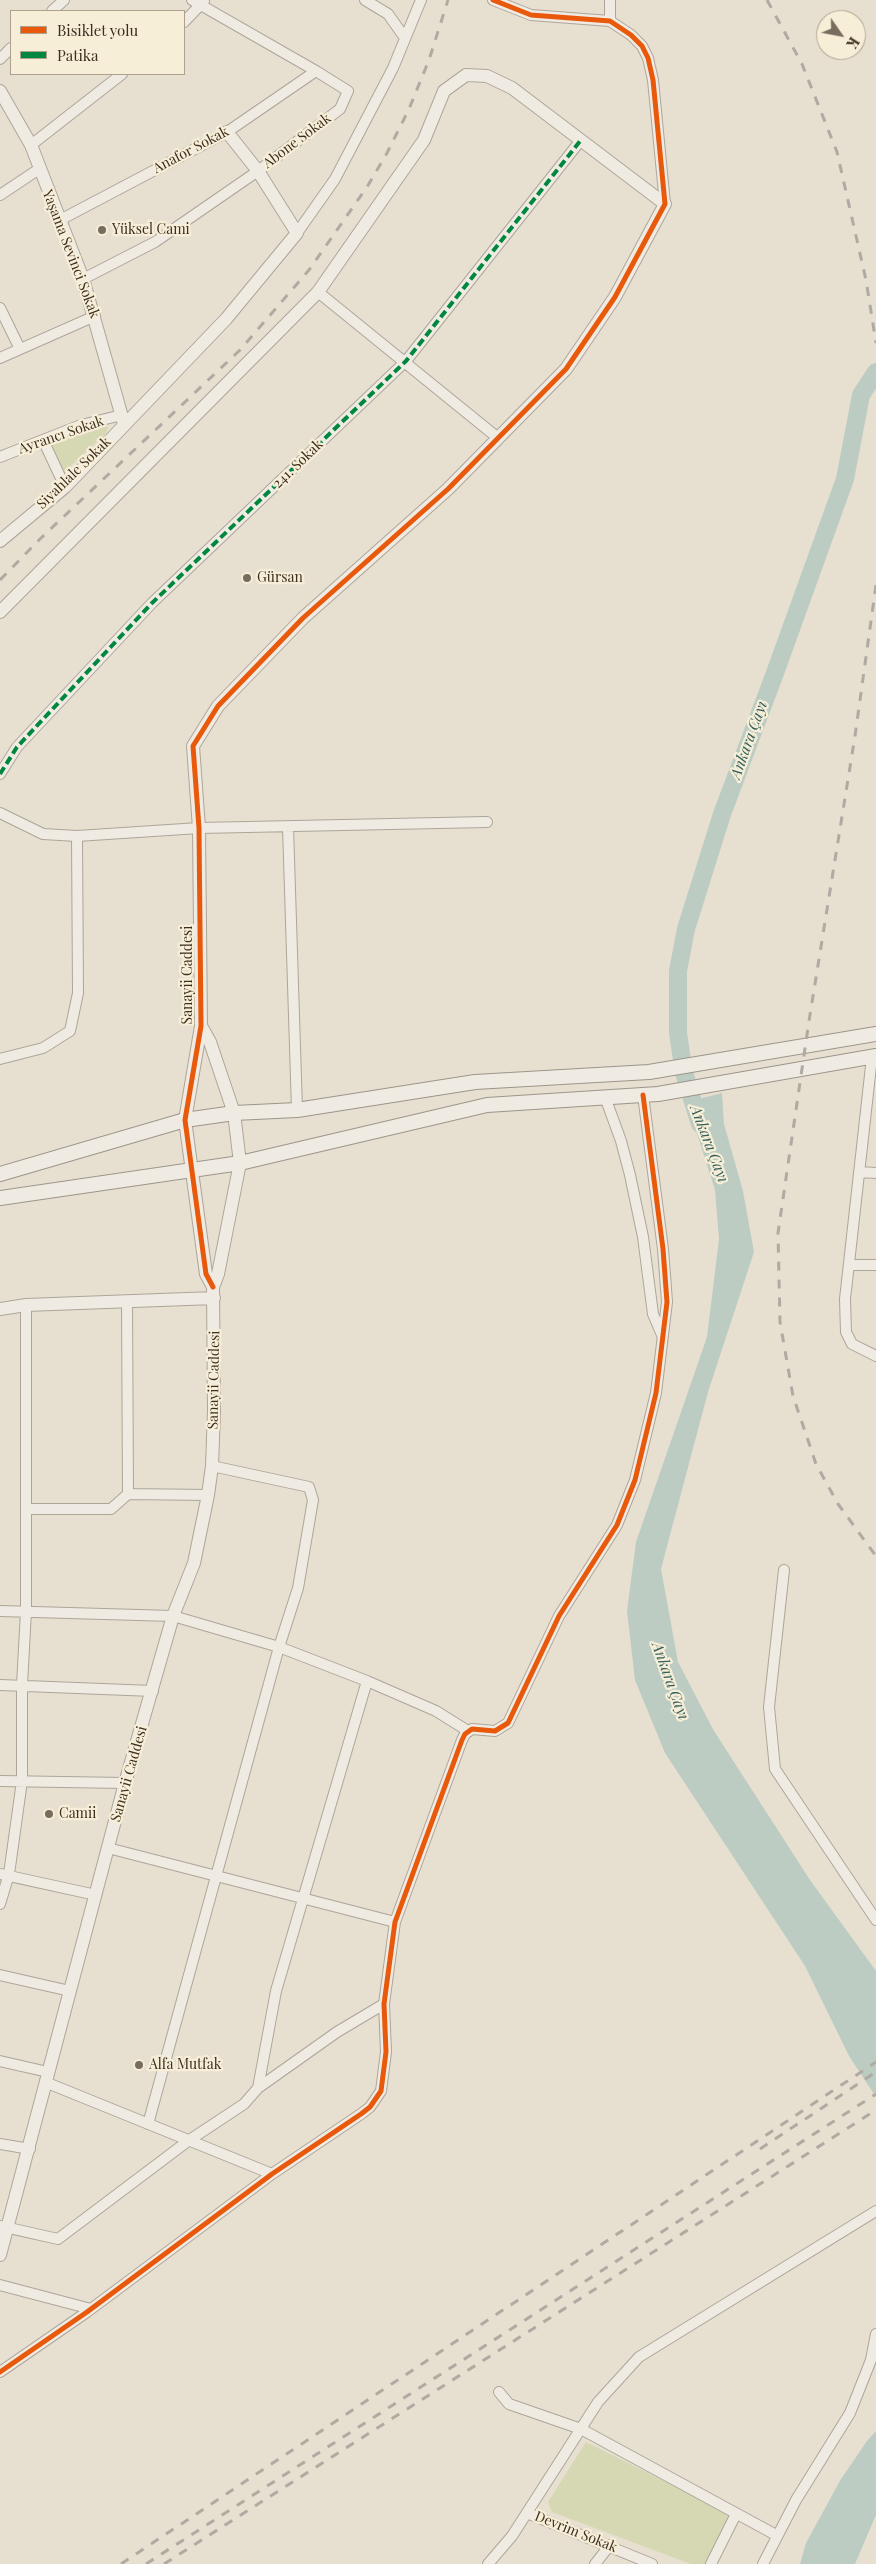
<!DOCTYPE html>
<html>
<head>
<meta charset="utf-8">
<style>
	body { margin:0 }
	#map { position:relative; width:876px; height:2564px; overflow:hidden; background:#e7e0d1; font-family:"Playfair Display",serif }
	canvas { display:block }
	.legend { position:absolute; left:10px; top:10px; width:175px; height:65px; box-sizing:border-box; background:#f7eed8; border:1px solid #ada18e; margin:0; padding:6px 9px; list-style:none; font-size:15px; color:#3d2e20 }
	.legend li { display:flex; align-items:center; gap:10px; height:25px }
	.legend b { width:25px; border:1px solid #ada18e }
	.north { position:absolute; left:816px; top:10px; width:50px; height:50px; box-sizing:border-box; background:#f7eed8; border:1px solid #ada18e; border-radius:50%; rotate:123deg; font-size:14px; font-weight:700; line-height:20px; text-align:center; color:#3d2e20 }
	.north::after { content:''; display:block; margin:auto; width:18px; height:22px; background:#786c5e; clip-path:polygon(50% 0,100% 100%,50% 72%,0 100%) }
</style>
</head>
<body>
<div id="map">
<canvas width="876" height="2564"></canvas>
<ul class="legend">
<li><b style="height:6px;background:#e8590c"></b>Bisiklet yolu</li>
<li><b style="height:6px;background:#00873e"></b>Patika</li>
</ul>
<div class="north">K</div>
</div>
<script>
const c = document.querySelector('canvas').getContext('2d');
c.lineJoin = 'round';
function fill(path, color) {
  c.fillStyle = color;
  c.fill(path, 'evenodd');
}
function toPath(rows) {
  const path = new Path2D();
  for (const r of rows) {
    path.moveTo(r[0], r[1]);
    for (let i = 2; i < r.length; i += 2) path.lineTo(r[i], r[i + 1]);
  }
  return path;
}
function trace(path, color, width, dash) {
  c.strokeStyle = color;
  c.lineWidth = width;
  c.lineCap = dash ? 'butt' : 'round';
  c.setLineDash(dash || []);
  c.stroke(path);
}
function label(font, color, halo, rows, align = 'center') {
  c.font = font + ' "Playfair Display",serif';
  c.lineWidth = 4.5;
  c.setLineDash([]);
  c.textBaseline = 'middle';
  c.strokeStyle = halo;
  c.fillStyle = color;
  for (const [text, x, y, turn = 0] of rows) {
    c.save();
    c.translate(x, y);
    c.rotate((+turn || 0) * Math.PI / 180);
    c.textAlign = isNaN(turn) ? turn : align;
    if (halo) c.strokeText(text, 0, 0);
    c.fillText(text, 0, 0);
    c.restore();
  }
}
fill(toPath([
	[105,425,108,427,107,432,62,474,51,444],
	[586,2442,728,2513,730,2516,707,2564,691,2564,552,2512,548,2502]
]), '#d6d7b3');
fill(toPath([
	[722,1093,724,1124,743,1191,754,1252,708,1392,661,1569,678,1662,714,1731,810,1880,876,1971,876,2097,849,2056,805,1966,665,1753,635,1680,627,1611,636,1542,707,1337,719,1239,715,1190,687,1102],
	[876,2431,876,2515,855,2564,800,2564,806,2543,841,2479,867,2441]
]), '#bcccc2');
trace(toPath([
	[700,1124,684,1073,678,1033,678,971,686,929,722,814,775,673,845,479,861,395,876,372]
]), '#bcccc2', 18);
const minor = toPath([
	[365,0,388,14,405,38],
	[493,0,531,15,610,21,631,35,642,46,648,58,653,80,665,204],
	[610,0,610,21],
	[52,11,64,0],
	[184,22,204,1],
	[0,59,11,48],
	[31,145,122,74],
	[0,195,39,169],
	[60,220,227,132,316,71],
	[297,233,335,179,393,68,421,0],
	[83,279,155,242,258,171,340,109,348,91,316,71,192,0],
	[318,292,498,438],
	[0,308,20,349],
	[0,358,95,316],
	[43,440,65,487],
	[0,457,81,425,122,415],
	[0,774,17,747,152,603,406,361,581,140],
	[0,813,43,834,77,836,199,828,487,822],
	[288,827,297,1110],
	[872,1057,845,1299,846,1332,852,1344,876,1356],
	[0,1059,43,1048,70,1031,78,993,77,836],
	[605,1097,621,1141,630,1175,643,1237,653,1314,662,1335],
	[859,1172,876,1173],
	[849,1265,876,1265],
	[127,1301,128,1494,208,1495],
	[26,1509,111,1509,128,1494],
	[784,1570,769,1707,775,1769,876,1920],
	[0,1611,173,1616,279,1647,367,1681,436,1711,468,1731],
	[0,1685,153,1691],
	[0,1781,125,1783],
	[108,1848,395,1922],
	[0,1874,96,1895],
	[0,1904,9,1874,22,1781,22,1685,26,1611,26,1305],
	[0,1975,70,1991],
	[0,2061,48,2072],
	[45,2082,272,2174],
	[258,2088,276,1991,367,1681],
	[148,2124,279,1647,298,1588,313,1500,309,1487,212,1466],
	[0,2144,30,2149],
	[0,2226,58,2239,188,2141,244,2104,258,2088,337,2032,384,2004],
	[0,2285,91,2309],
	[0,2372,87,2312,272,2174,361,2114,370,2107,381,2091,386,2052,384,2004,395,1922,462,1740,465,1734,472,1729,495,1731,508,1723,559,1616,617,1525,635,1480,656,1393,667,1302,663,1249,643,1095],
	[499,2392,509,2404,581,2429,776,2535],
	[527,2513,652,2564],
	[488,2564,512,2536,598,2402,639,2357,876,2211],
	[595,2564,610,2545],
	[711,2564,736,2514],
	[763,2564,796,2500,850,2413,871,2360,876,2334]
]);
const tertiary = toPath([
	[0,91,31,145,83,279,124,424],
	[0,541,65,487,226,319,297,233,258,171,227,132],
	[0,612,318,292,424,140,444,91,466,75,487,76,512,88,665,204,615,297,566,369,448,489,303,618,218,706,193,746,199,828,201,1026,185,1120,206,1274,213,1287],
	[0,1309,26,1305,214,1298],
	[0,2255,125,1783,173,1616,194,1563,208,1495,212,1466,214,1411,213,1287,218,1274,240,1163,234,1113,210,1042,201,1026]
]);
const secondary = toPath([
	[0,1174,185,1120,234,1113,297,1110,475,1082,649,1072,876,1034],
	[0,1198,240,1163,487,1105,658,1094,876,1056]
]);
trace(minor, '#ada599', 12);
trace(tertiary, '#ada599', 14);
trace(secondary, '#9c958a', 16);
trace(minor, '#efebe3', 10);
trace(tertiary, '#efebe3', 12);
trace(secondary, '#efebe3', 14);
trace(toPath([
	[767,0,802,64,837,152,866,280,876,343],
	[0,580,40,539,240,350,309,270,367,187,387,153,409,109,429,60,448,0],
	[876,585,855,736,809,1021,778,1233,780,1322,793,1396,816,1464,838,1504,876,1556],
	[760,2149,876,2072],
	[121,2564,876,2062],
	[146,2564,876,2094],
	[164,2564,876,2110]
]), '#afaaa2', 3, [9, 9]);
trace(toPath([
	[0,774,17,747,152,603,406,361,581,140]
]), '#00873e', 4, [8, 4]);
trace(toPath([
	[213,1287,206,1274,185,1120,201,1026,199,828,193,746,218,706,303,618,448,489,566,369,615,297,665,204,653,80,648,58,642,46,631,35,610,21,531,15,493,0],
	[0,2372,87,2312,272,2174,361,2114,370,2107,381,2091,386,2052,384,2004,395,1922,462,1740,465,1734,472,1729,495,1731,508,1723,559,1616,617,1525,635,1480,656,1393,667,1302,663,1249,643,1095]
]), '#e8590c', 5);
for (const [x, y, r, color] of [
	[102,230,5,"#786c5e"],
	[247,578,5,"#786c5e"],
	[49,1814,5,"#786c5e"],
	[139,2065,5,"#786c5e"]
]) {
  const dot = new Path2D();
  dot.arc(x, y, r, 0, 2 * Math.PI);
  c.fillStyle = color;
  c.fill(dot);
  trace(dot, '#f7eed8', 2);
}
label('14px', '#3d2e20', '#f7eed8', [
	["Abone Sokak",297,141,-37],
	["Anafor Sokak",191,150,-28],
	["Yaşama Sevinci Sokak",71,254,69],
	["Ayrancı Sokak",61,435,-19],
	["241. Sokak",298,464,-44],
	["Siyahlale Sokak",74,473,-44],
	["Sanayii Caddesi",188,975,-90],
	["Sanayii Caddesi",214,1380,-89],
	["Sanayii Caddesi",129,1774,-74],
	["Devrim Sokak",576,2532,22]
]);
label('14px', '#3d2e20', '#f7eed8', [
	["Yüksel Cami",112,230],
	["Gürsan",257,578],
	["Camii",59,1814],
	["Alfa Mutfak",149,2065]
], 'left');
label('italic 15px', '#2f5d5a', '#f7eed8', [
	["Ankara Çayı",749,740,-70],
	["Ankara Çayı",709,1144,69],
	["Ankara Çayı",670,1681,70]
]);
</script>
</body>
</html>
